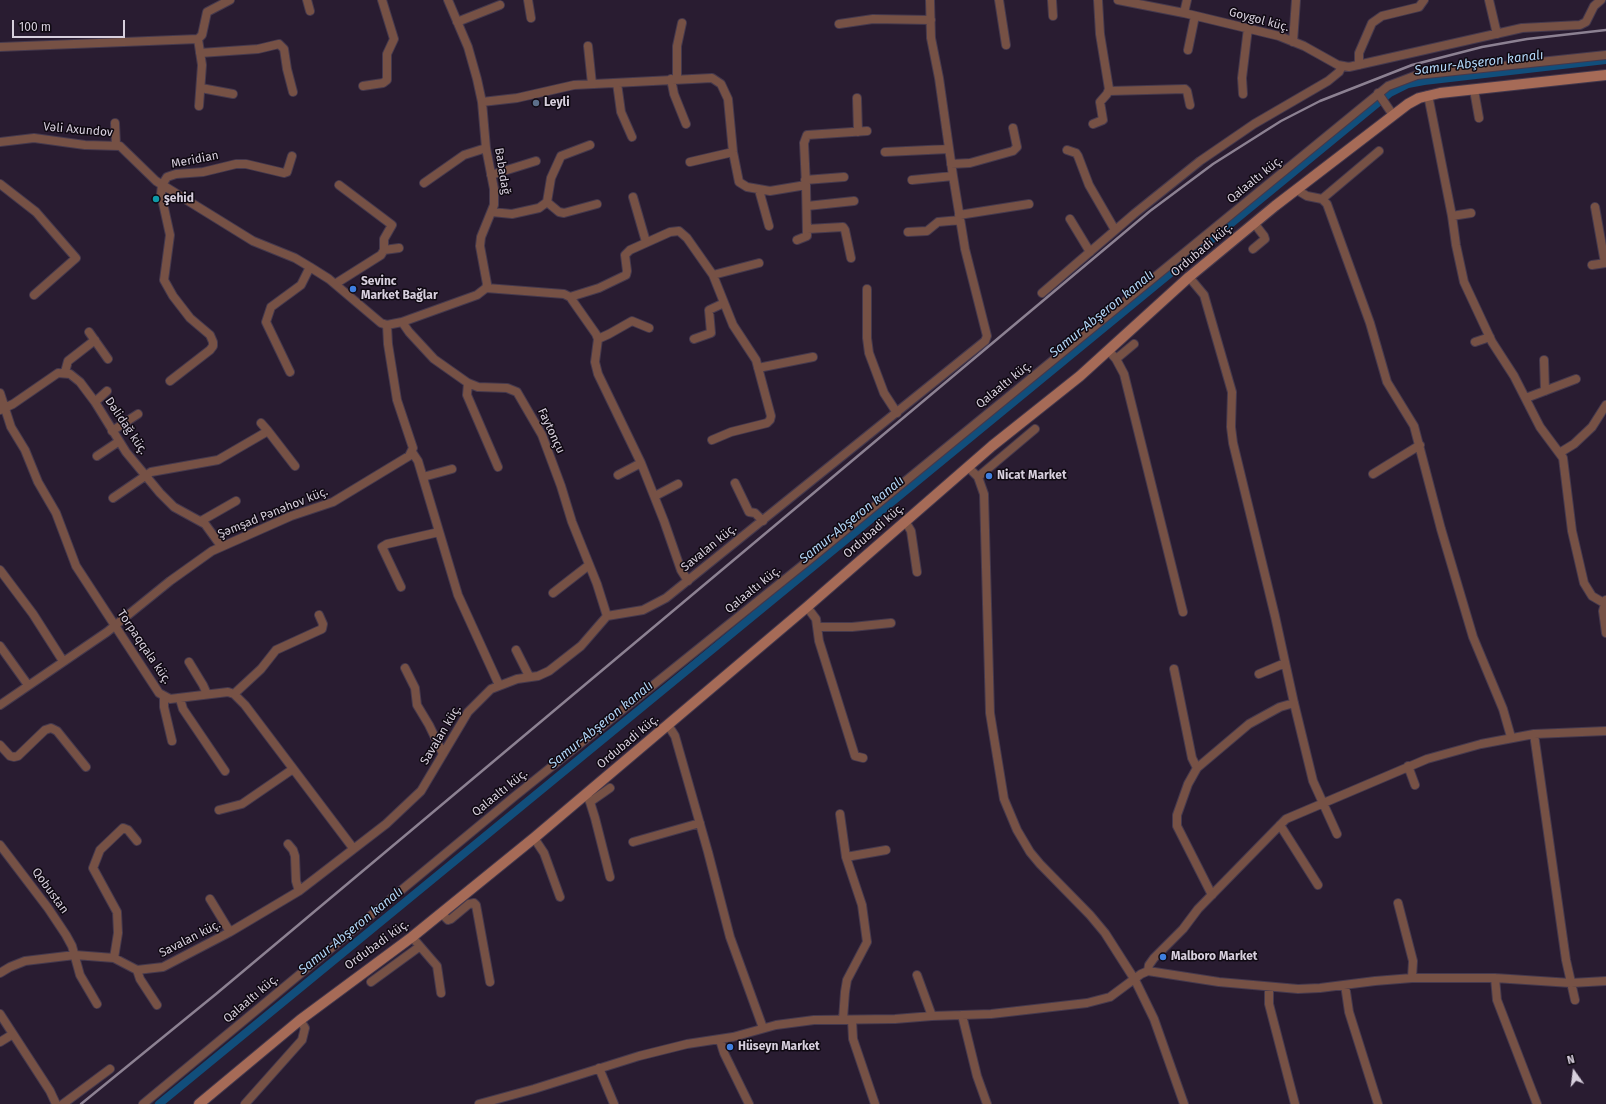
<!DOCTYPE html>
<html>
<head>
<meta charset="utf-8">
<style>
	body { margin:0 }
	#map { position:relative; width:1606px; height:1104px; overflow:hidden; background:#291c31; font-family:"Fira Sans",sans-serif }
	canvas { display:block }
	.north { position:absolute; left:1554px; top:1052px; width:40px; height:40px; -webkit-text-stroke:3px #0f0912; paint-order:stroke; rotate:346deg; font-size:11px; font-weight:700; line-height:16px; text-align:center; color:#d7cfdd }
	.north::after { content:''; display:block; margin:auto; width:14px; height:18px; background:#d7cfdd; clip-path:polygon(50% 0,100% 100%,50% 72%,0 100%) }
	.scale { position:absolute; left:12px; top:20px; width:113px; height:18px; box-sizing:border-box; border:2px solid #d7cfdd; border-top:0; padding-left:5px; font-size:12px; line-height:14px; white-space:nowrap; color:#d7cfdd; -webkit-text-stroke:3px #0f0912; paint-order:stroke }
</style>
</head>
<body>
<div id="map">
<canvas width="1606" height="1104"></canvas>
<div class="north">N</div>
<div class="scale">100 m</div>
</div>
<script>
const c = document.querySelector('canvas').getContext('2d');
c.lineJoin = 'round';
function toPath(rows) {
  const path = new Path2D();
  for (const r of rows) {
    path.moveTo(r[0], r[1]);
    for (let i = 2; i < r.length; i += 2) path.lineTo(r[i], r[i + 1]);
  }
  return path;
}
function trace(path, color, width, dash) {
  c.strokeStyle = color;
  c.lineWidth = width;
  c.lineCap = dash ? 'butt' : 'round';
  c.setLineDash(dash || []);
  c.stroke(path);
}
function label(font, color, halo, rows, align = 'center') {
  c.font = font + ' "Fira Sans",sans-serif';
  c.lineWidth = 3;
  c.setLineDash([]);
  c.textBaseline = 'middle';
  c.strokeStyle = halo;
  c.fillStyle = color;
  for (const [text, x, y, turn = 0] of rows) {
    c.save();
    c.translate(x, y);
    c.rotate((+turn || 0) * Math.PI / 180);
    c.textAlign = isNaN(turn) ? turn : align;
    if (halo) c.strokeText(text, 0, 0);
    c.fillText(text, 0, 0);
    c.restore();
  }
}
trace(toPath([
	[159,1104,1390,93,1408,84,1424,81,1606,60]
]), '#114e7b', 8);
const street = toPath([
	[307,0,310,11],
	[528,0,531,18],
	[999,0,1006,45],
	[1052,0,1053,16],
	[1118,0,1184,13,1279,36,1304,46,1338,65,1349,67,1522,28,1580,25,1586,22,1594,6,1601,0],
	[1489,0,1497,34],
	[1184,13,1187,0],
	[457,22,500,5],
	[839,24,873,19,931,20],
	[198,39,202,65,199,106],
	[1293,42,1296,0],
	[588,46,592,84],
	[0,47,198,39,202,35,207,12,230,0],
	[1188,50,1195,16],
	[200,53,258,49,279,44,284,49,287,69,293,92],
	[1359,65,1359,53,1372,23,1382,16,1419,7,1424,0],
	[671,79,674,94,686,124],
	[677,79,677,46,682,23],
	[617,83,621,112,632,137],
	[363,86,383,83,387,80,387,54,394,39,382,0],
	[201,88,233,94],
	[1474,90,1479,118],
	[1109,91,1185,89,1187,91,1190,105],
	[1378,93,1393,115],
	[1243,94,1242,78,1248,28],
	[1428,95,1452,216,1456,245,1464,282,1492,342,1514,376,1540,427,1563,458,1572,531,1584,583,1592,596,1604,603],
	[857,98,858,132],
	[482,102,517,98,574,85,712,78,721,84,728,99,733,152,739,182,747,187,770,191,806,185,807,236,797,240],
	[115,123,116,145],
	[1093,124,1103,120,1100,102,1107,94,1109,89,1100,34,1098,0],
	[0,142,34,138,85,145,120,146,156,181,253,241,295,258,310,267,329,279,381,323,387,325,402,322,477,295,486,288,487,284,480,246,481,237,494,205,494,189,486,148,482,102,477,79,468,47,448,0],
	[1067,150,1076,153,1078,156,1089,185,1115,230],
	[885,152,949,149],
	[690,162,733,152],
	[951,164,970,163,1013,151,1017,147,1013,128],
	[491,175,536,161],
	[805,180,844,177],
	[912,180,953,176],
	[424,183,464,155,486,148],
	[0,184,36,212,76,258,34,295],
	[806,185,804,143,807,135,867,131],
	[759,190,769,226],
	[1297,190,1307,196,1322,199,1327,204,1370,323,1387,382,1414,426,1441,529,1473,637,1503,709,1511,737],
	[633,197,646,242],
	[1322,199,1379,151],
	[547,202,559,212,564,213,597,204],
	[807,206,854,201],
	[1595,207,1605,263],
	[492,212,512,214,539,208,547,202,551,178,561,156,590,145],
	[959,215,1029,204],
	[1452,216,1471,213],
	[1070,219,1090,252],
	[807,229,843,227,845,230,851,258],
	[908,232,927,231,938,222,960,220],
	[1253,249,1265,239,1264,236,1254,223],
	[384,250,399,248],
	[1592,265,1606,263],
	[713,275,759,263],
	[1189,277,1204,295,1232,392,1231,427,1233,443,1275,616,1294,703,1313,781,1337,834],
	[335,284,381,255,384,250,384,239,392,225,339,185],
	[486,288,564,294,570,297,596,334,598,339,595,362,598,374,641,463,664,521,681,570,688,581],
	[867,289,867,338,869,353,884,393,897,413],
	[1042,293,1134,214,1200,161,1254,124,1328,81,1339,72,1342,66],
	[570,297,599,288,626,275,627,271,625,255,630,250,670,232,679,231,687,238,713,275,733,325,756,360,771,416,770,420,767,423,731,432,712,440],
	[402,322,409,332,434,359,468,383,478,387,507,388,517,392,542,435,561,486,572,522,597,584,607,616],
	[89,332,108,359],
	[598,339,609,334,632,321,649,328],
	[694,339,711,333,709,310,724,303],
	[1475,342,1490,337],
	[1109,351,1116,359,1124,374,1183,612],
	[1116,359,1134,344],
	[1544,360,1545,391],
	[758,368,813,357],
	[65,372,68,361,95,340],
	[290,372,266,322,271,307,301,285,310,267],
	[170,381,210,350,213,346,213,342,210,335,190,318,173,296,164,280,170,235,161,194,162,185,167,177,176,174,203,172,236,164,246,164,284,173,287,172,292,156],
	[468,383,467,395,498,467],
	[0,393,11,427,25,450,38,482,56,513,76,566,159,693,170,699,228,692,234,694,245,705,353,848],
	[1526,398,1576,379],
	[95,402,107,391],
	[0,410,13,404,58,373,70,374,80,382,95,402,126,452,160,493,174,507,205,524,221,546],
	[261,423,268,431],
	[112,431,138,414],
	[412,452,418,461,458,595,499,685],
	[1561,452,1574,444,1592,427,1606,405],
	[97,456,118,442],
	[968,467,978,477,984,494,990,713,1004,799,1017,830,1030,852,1040,864,1090,915,1105,933,1135,980,1154,1019,1184,1104],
	[1373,474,1420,445],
	[618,475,641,463],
	[423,477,452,469],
	[978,477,1035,429],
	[735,483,749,512,755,513,763,521],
	[655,496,678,484],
	[113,498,151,472,218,460,268,431,295,466],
	[201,521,236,501],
	[905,521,911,531,917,572],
	[0,570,33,614,63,661],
	[401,587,382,547,387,544,439,532],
	[553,593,589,565],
	[1606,600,1603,611,1606,633],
	[807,607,816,619,819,641,855,756,863,758],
	[818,627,852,627,891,623],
	[0,646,28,685],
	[516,650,529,676],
	[189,662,203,685,207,694],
	[405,668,415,688,417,705,429,725,443,754],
	[1174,669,1192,758,1197,768],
	[1259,674,1285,663],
	[234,694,261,669,276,650,322,629,323,624,319,615],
	[164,697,164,707,172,741],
	[180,699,183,709,225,771],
	[0,705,107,632,170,581,212,551,291,516,333,502,409,456,413,448,397,400,388,344,387,325],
	[668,725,675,736,708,852,730,937,763,1028],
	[1534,734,1566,960,1575,1000],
	[0,745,10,756,14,757,18,756,45,730,51,728,57,731,86,767],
	[1408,766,1415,785],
	[586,794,590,802,595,818,610,877],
	[590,802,610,788],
	[219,810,242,804,293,769],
	[840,814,846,857,862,905,867,942,847,980,845,992,843,1019],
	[1280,825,1318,885],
	[534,838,544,853,560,897],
	[633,842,700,823],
	[288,844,293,850,295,856,296,881,299,891],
	[0,845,48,908,66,935,72,946,80,975,97,1004],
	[846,857,886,850],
	[1212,895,1177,826,1177,815,1188,784,1197,768,1249,724,1280,707,1294,703],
	[210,899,230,932],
	[1398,903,1413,961,1412,978],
	[441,913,448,920,451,919,469,904,474,903,476,905,490,982],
	[412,937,437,966,441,993],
	[114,958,118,933,117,912,93,868,100,850,123,828,128,830,137,841],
	[137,970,140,979,157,1005],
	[1148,971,1149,965,1154,958,1183,929,1198,909,1286,819,1427,759,1481,744,1534,734,1606,731],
	[0,973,10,967,25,961,75,955,114,958,137,970,163,967,230,932,299,891,386,824,421,791,468,712,491,689,517,679,538,676,549,671,581,646,607,616,643,610,666,598,985,341,987,336,965,249,953,176,939,78,931,38,930,0],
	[917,975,932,1016],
	[1495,978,1497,1000,1537,1104],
	[371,982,419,947],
	[1345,985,1349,1012,1378,1104],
	[1269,987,1269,1004,1295,1104],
	[0,1014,50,1091,56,1104],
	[962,1015,977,1076,987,1104],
	[852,1020,853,1039,875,1104],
	[720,1040,724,1053,749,1104],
	[0,1042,13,1034],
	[599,1068,614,1104],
	[63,1104,110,1069],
	[143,1104,515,796,809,560,1388,86,1417,75,1606,55],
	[245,1104,302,1040,305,1028,300,1020],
	[479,1104,534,1089,639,1056,687,1044,733,1037,776,1025,814,1020,895,1019,932,1016,991,1014,1087,1003,1110,997,1141,974,1148,971,1219,982,1298,989,1320,988,1375,981,1412,978,1495,978,1571,983,1606,981]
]);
const secondary = toPath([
	[199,1104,300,1020,412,937,534,838,807,607,992,446,1080,376,1189,277,1275,206,1408,104,1419,98,1440,93,1606,75]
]);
trace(street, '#45394d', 10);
trace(secondary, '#45394d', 12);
trace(street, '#765145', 8);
trace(secondary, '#a66b57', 10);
trace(toPath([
	[81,1104,216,994,1150,211,1213,164,1281,121,1320,101,1412,65,1482,47,1527,39,1606,30]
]), '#8c8192', 2.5);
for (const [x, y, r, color] of [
	[536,103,4,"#5c6f8a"],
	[156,199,4,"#0f9aa8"],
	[353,289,4,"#3f7fe0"],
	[989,476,4,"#3f7fe0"],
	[1163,957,4,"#3f7fe0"],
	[730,1047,4,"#3f7fe0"]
]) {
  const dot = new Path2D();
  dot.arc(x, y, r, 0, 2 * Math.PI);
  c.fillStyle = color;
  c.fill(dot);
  trace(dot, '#0f0912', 1.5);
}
label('12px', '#d7cfdd', '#0f0912', [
	["Goygol küç.",1259,20,15],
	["Vəli Axundov",78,130,5],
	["Meridian",195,160,-11],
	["Babadağ",502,171,81],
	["Qalaaltı küç.",1255,180,-39],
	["Ordubadi küç.",1202,250,-40],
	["Qalaaltı küç.",1004,385,-39],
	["Dəlidağ küç.",126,426,56],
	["Faytonçu",551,431,65],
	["Şəmşad Pənəhov küç.",273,513,-22],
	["Ordubadi küç.",874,531,-41],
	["Savalan küç.",709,548,-39],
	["Qalaaltı küç.",753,590,-39],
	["Torpaqqala küç.",144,647,56],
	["Savalan küç.",441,735,-59],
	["Ordubadi küç.",628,742,-40],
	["Qalaaltı küç.",500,793,-39],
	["Qobustan",50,891,54],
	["Savalan küç.",190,939,-27],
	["Ordubadi küç.",377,945,-36],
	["Qalaaltı küç.",251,999,-40]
]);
label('bold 12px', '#d7cfdd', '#0f0912', [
	["Leyli",544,103],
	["şehid",164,199],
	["Sevinc",361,282],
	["Market Bağlar",361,296],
	["Nicat Market",997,476],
	["Malboro Market",1171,957],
	["Hüseyn Market",738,1047]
], 'left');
label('italic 13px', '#b1d5f6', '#0f0912', [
	["Samur-Abşeron kanalı",1479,63,-7],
	["Samur-Abşeron kanalı",1102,314,-39],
	["Samur-Abşeron kanalı",852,520,-39],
	["Samur-Abşeron kanalı",601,725,-39],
	["Samur-Abşeron kanalı",351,931,-39]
]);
</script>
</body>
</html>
